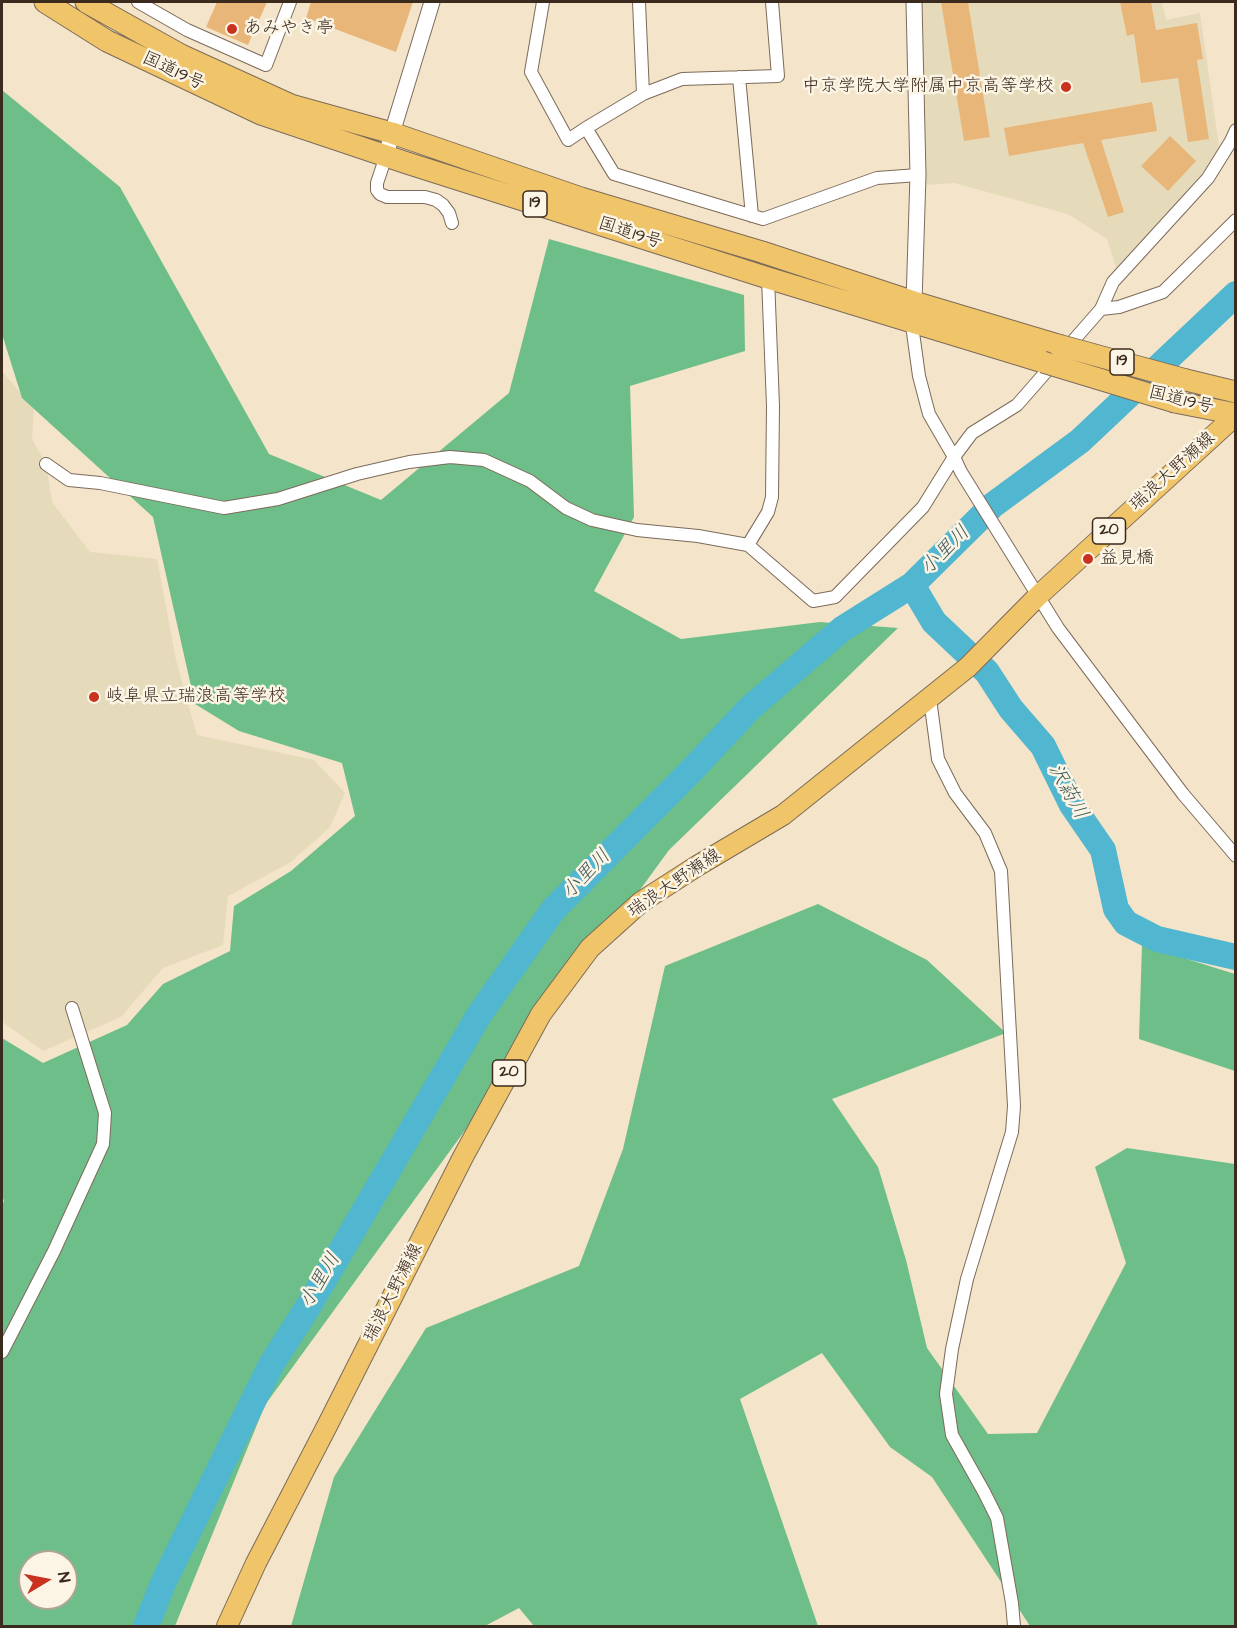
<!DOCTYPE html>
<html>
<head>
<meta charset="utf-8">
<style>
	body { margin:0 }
	#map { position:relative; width:1237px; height:1628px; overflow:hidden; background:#f4e4c9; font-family:"Architects Daughter",sans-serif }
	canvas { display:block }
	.frame { position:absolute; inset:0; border:3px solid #3b2a1e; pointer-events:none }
	.north { position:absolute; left:18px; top:1550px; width:60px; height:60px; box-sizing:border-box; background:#fcf5e5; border:2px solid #afa495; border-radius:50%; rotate:80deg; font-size:16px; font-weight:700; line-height:24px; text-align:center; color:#3b2a1e }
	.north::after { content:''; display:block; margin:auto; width:21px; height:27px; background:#c8321e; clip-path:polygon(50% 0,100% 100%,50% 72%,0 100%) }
</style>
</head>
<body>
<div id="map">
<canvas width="1237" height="1628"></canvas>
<div class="frame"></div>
<div class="north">N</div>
</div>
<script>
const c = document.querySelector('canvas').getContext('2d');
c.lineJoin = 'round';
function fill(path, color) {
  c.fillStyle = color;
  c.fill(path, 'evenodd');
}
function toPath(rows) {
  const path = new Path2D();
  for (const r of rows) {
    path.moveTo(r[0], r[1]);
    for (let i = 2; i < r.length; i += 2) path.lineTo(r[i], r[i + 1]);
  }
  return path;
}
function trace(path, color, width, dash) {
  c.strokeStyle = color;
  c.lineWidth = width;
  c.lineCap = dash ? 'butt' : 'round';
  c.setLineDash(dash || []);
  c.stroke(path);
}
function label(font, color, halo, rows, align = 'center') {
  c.font = font + ' "Architects Daughter","Klee One",sans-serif';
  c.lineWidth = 5;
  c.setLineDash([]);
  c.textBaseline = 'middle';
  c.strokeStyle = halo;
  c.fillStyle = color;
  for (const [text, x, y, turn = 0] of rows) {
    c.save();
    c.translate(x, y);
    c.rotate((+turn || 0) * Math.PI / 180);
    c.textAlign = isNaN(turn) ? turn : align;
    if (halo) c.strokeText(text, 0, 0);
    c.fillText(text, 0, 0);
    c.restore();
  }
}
fill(toPath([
	[920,2,1162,2,1166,20,1200,13,1220,153,1117,270,1107,239,1068,214,954,183,924,185],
	[2,371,34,409,32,439,46,464,52,502,90,552,157,559,176,660,197,735,314,760,345,793,330,827,291,862,228,896,223,945,163,968,121,1017,43,1051,4,1023,2,1017]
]), '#e5dbba');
fill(toPath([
	[2,90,120,187,269,454,381,500,509,393,549,239,744,295,745,351,630,386,634,517,594,591,681,639,820,622,898,628,669,850,265,1405,175,1626,2,1626,2,1205,4,1201,2,1195,2,1038,43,1063,127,1025,163,984,230,951,234,906,291,871,355,816,342,763,239,731,195,704,153,517,22,398,2,334],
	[30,1562,66,1562,66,1598,30,1598],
	[818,904,927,960,1006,1033,832,1099,878,1167,906,1260,927,1348,988,1434,1037,1433,1126,1263,1095,1167,1127,1148,1235,1164,1235,1626,1030,1626,932,1477,890,1447,822,1353,740,1399,818,1626,534,1626,519,1608,485,1626,291,1626,334,1477,426,1328,579,1266,623,1149,665,966],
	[1142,945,1235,974,1235,1071,1139,1039]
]), '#6ebe89');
trace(toPath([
	[912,585,934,622,987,672,1011,709,1043,746,1072,805,1103,850,1116,909,1126,923,1157,939,1236,957],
	[146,1626,164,1581,271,1365,311,1302,479,1015,553,910,692,770,750,708,842,629,912,585,993,505,1080,441,1236,294]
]), '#51b6cf', 26);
fill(toPath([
	[217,2,267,2,248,45,206,27],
	[311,2,413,2,396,52,306,18],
	[941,2,968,2,990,137,964,141],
	[1120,2,1151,2,1156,30,1197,23,1203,59,1197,60,1209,139,1188,142,1178,78,1141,83,1134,34,1127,36],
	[1152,102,1157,131,1101,140,1124,212,1108,217,1083,143,1009,156,1004,128],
	[1170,136,1196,161,1168,191,1141,166]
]), '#e9b67a');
const minor = toPath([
	[138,2,187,30,266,65,290,2],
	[543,2,531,72,568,140,586,128,614,174,763,219,877,178,918,175],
	[639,2,643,94],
	[739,77,752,216],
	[586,128,643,94,682,79,778,76,772,2],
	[386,156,377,183,377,190,380,194,387,197,425,197,436,200,443,205,449,213,452,223],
	[1101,309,1119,307,1163,292,1236,220],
	[911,318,919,376,929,414,954,457,961,472,1058,628,1183,794,1236,856],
	[46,464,69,480,100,483,224,508,278,499,357,474,409,462,450,457,484,460,530,481,566,508,592,520,637,530,698,536,748,545,813,601,835,597,923,507,954,457,972,433,1017,405,1101,309,1113,282,1208,178,1231,141,1236,130],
	[748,545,768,512,772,497,773,406,768,278],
	[930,699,938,759,955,793,985,833,1001,871,1014,1106,1012,1132,967,1279,952,1349,946,1394,952,1435,984,1492,997,1518,1012,1603,1014,1626],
	[2,1352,54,1251,103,1144,105,1113,72,1008]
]);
const tertiary = toPath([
	[914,2,918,175,914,302],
	[386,156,392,133,432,2]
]);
const primary = toPath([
	[227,1626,256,1563,327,1426,463,1157,541,1014,590,948,641,902,697,866,783,815,968,667,1039,595,1236,415]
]);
const trunk = toPath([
	[45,2,107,41,261,114,407,163,768,278,1043,362],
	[86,2,181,55,291,105,392,133,581,198,762,252,914,302,1058,345],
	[1186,380,1236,392],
	[1175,402,1236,414]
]);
trace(minor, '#7c6b5a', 14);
trace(tertiary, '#7c6b5a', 17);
trace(primary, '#7c6b5a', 22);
trace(trunk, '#7c6b5a', 23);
trace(minor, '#fff', 12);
trace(tertiary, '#fff', 15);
trace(primary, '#f0c469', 20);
trace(trunk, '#f0c469', 21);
const trunkBridge = toPath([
	[1058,345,1186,380],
	[1043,362,1175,402]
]);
trace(trunkBridge, '#7c6b5a', 23, []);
trace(trunkBridge, '#f0c469', 21);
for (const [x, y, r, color] of [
	[232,29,6,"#c8321e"],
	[1066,87,6,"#c8321e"],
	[1088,559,6,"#c8321e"],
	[94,697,6,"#c8321e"]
]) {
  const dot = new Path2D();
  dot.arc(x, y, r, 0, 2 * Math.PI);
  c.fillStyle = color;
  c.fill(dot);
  trace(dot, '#fcf5e5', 2);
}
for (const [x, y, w] of [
	[535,204,24],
	[1122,362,24],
	[1109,531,33],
	[509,1073,33]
]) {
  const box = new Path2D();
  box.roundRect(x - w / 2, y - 13, w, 26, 4.5);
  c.fillStyle = '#fcf5e5';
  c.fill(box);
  trace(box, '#3b2a1e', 1.5);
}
label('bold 16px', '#3b2a1e', null, [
	["19",535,204],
	["19",1122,362],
	["20",1109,531],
	["20",509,1073]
]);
label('18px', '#3b2a1e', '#fcf5e5', [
	["あみやき亭",244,29],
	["中京学院大学附属中京高等学校",1054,87,"right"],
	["益見橋",1100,559],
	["岐阜県立瑞浪高等学校",106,697]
], 'left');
label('18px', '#3b2a1e', '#fcf5e5', [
	["国道19号",173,72,25],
	["国道19号",630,234,18],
	["国道19号",1181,401,14],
	["瑞浪大野瀬線",1173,472,-42],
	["瑞浪大野瀬線",675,884,-34],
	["瑞浪大野瀬線",394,1293,-63]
]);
label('italic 20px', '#435b5c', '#fcf5e5', [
	["小里川",946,551,-45],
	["沢葯川",1067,792,61],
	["小里川",587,875,-46],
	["小里川",321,1281,-59]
]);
</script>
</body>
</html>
